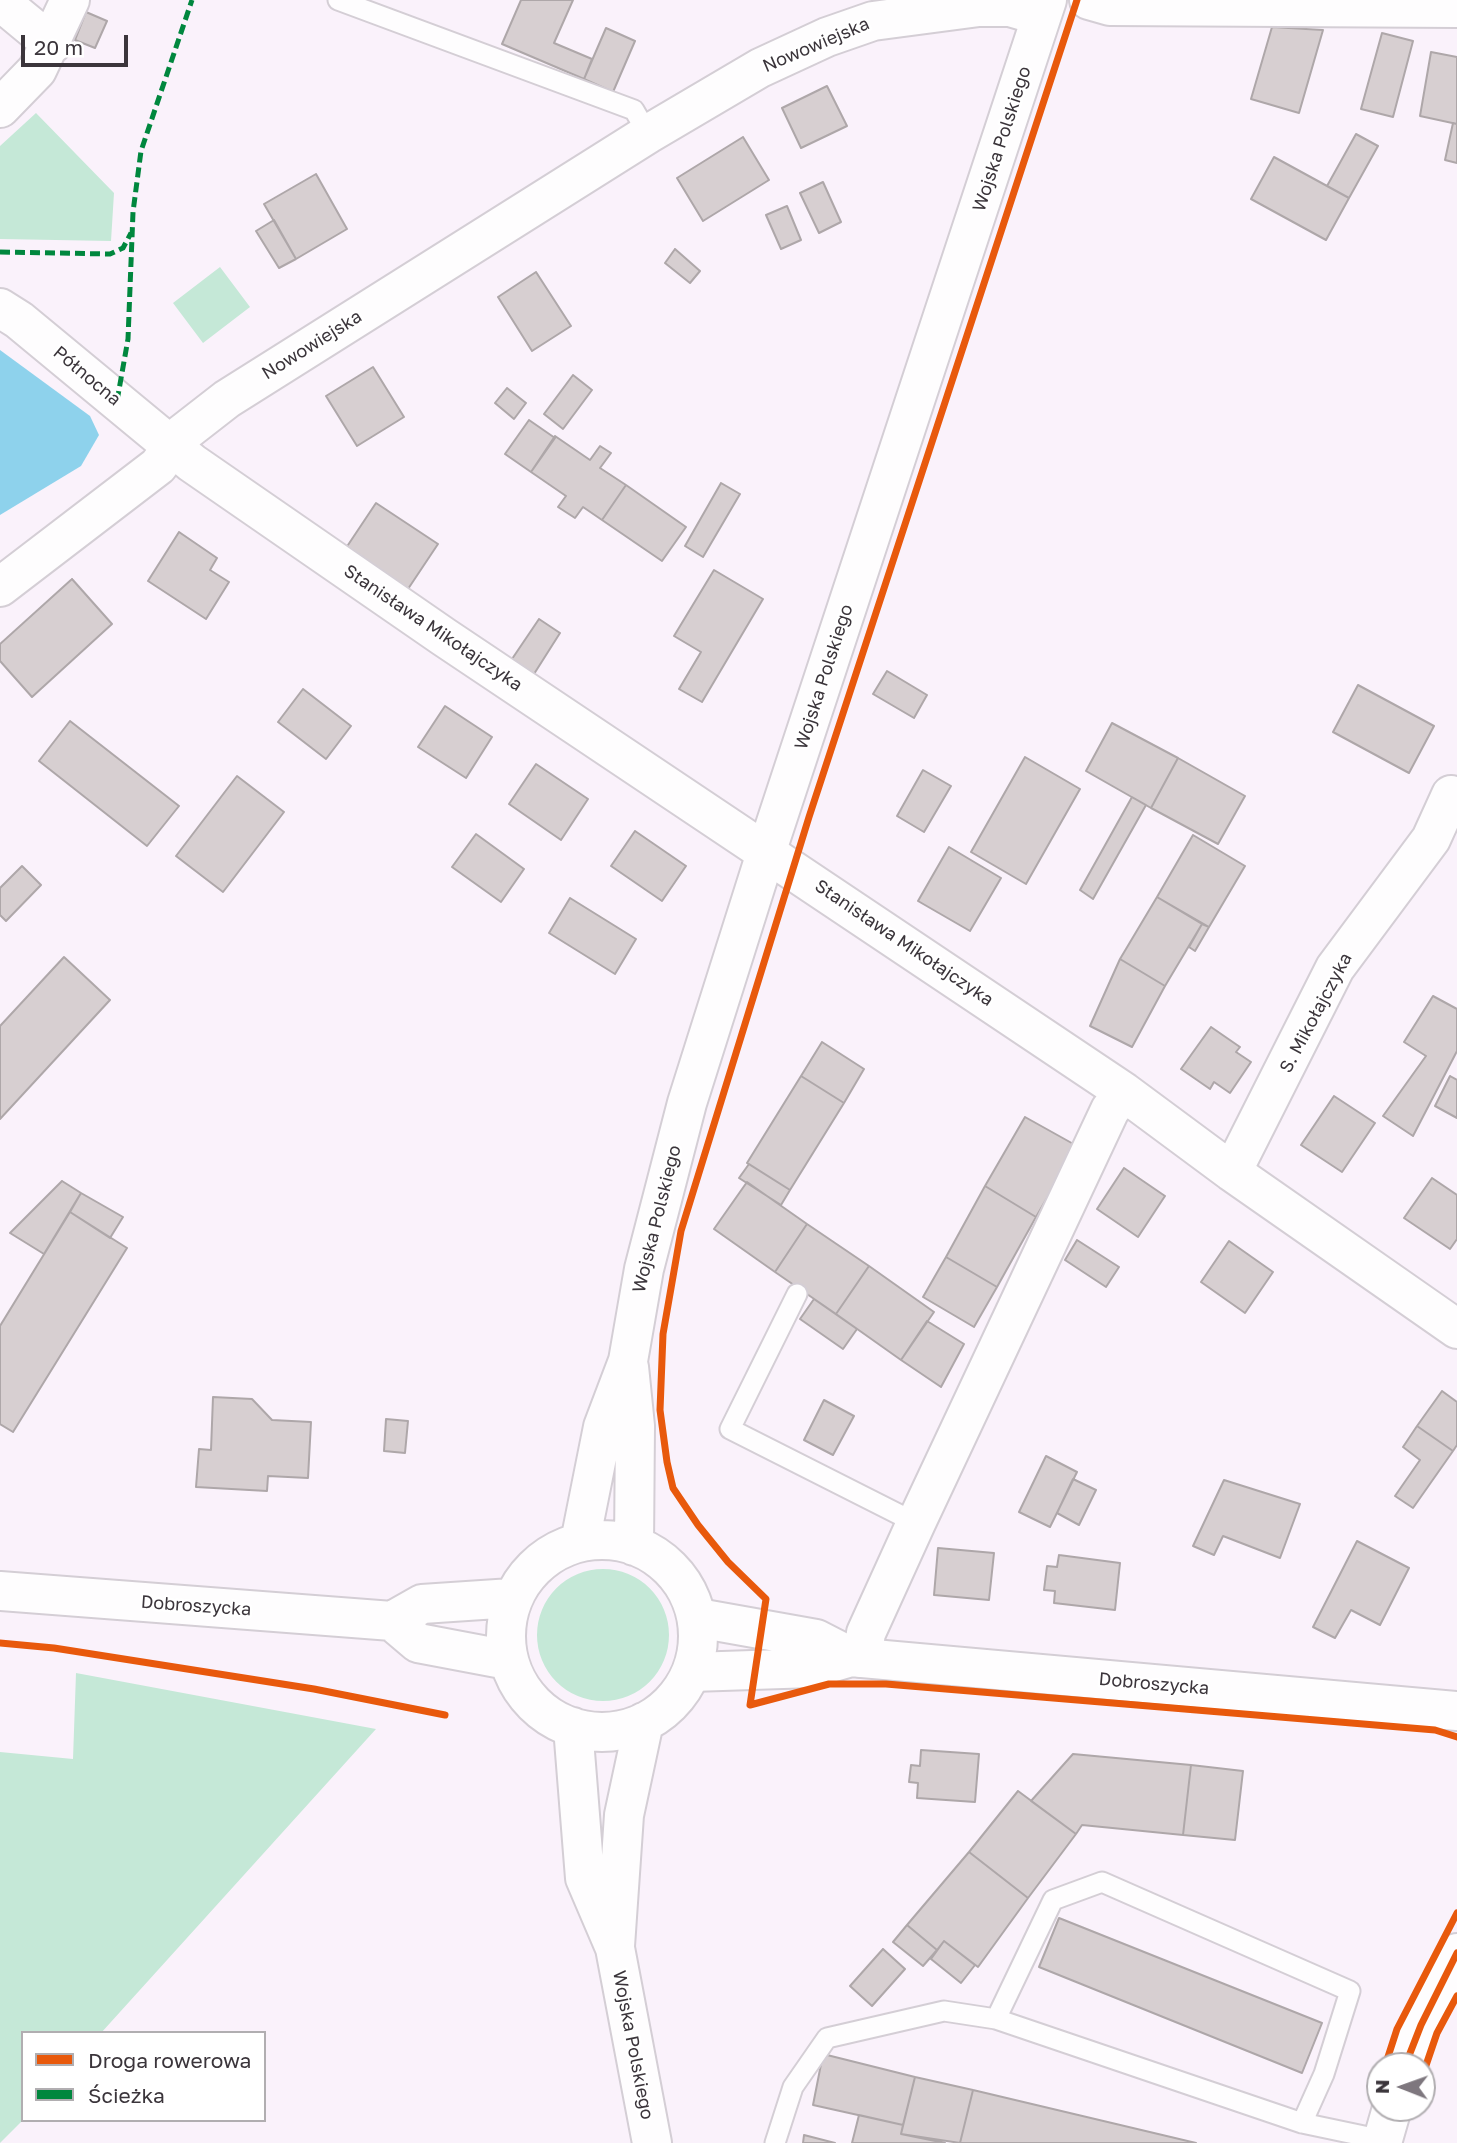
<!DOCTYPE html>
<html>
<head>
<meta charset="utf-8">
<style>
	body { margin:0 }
	#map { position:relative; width:1457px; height:2143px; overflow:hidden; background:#faf2fb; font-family:"Golos Text",sans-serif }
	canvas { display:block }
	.legend { position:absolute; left:21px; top:2031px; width:245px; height:91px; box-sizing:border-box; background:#fff; border:2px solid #b1aeb1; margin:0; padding:9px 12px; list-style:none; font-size:21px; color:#3b353b }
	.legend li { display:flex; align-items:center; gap:14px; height:35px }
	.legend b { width:35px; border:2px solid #b1aeb1 }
	.north { position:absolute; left:1366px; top:2052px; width:70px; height:70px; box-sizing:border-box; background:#fff; border:2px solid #b1aeb1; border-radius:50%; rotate:271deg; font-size:19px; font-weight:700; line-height:28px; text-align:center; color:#3b353b }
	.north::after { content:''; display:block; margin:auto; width:24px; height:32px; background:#7e777e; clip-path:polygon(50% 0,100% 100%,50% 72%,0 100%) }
	.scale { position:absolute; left:21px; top:35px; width:107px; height:32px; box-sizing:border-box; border:4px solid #3b353b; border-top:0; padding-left:9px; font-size:21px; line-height:24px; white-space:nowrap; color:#3b353b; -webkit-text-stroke:5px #fff; paint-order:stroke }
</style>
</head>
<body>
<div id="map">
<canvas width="1457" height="2143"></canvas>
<ul class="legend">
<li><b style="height:9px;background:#e8590c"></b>Droga rowerowa</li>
<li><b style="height:9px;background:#00873e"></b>Ścieżka</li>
</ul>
<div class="north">N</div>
<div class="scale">20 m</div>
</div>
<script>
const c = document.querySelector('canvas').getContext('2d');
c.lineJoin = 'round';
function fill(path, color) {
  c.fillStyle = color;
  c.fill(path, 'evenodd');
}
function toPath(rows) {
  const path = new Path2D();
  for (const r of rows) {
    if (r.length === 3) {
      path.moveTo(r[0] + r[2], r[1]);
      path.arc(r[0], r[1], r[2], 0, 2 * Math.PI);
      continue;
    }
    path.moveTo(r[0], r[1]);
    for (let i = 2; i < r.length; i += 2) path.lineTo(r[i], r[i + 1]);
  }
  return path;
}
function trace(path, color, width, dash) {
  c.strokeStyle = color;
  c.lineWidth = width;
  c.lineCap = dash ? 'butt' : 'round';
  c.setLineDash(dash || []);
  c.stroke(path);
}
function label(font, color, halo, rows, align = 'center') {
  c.font = font + ' "Golos Text",sans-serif';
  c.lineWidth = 5;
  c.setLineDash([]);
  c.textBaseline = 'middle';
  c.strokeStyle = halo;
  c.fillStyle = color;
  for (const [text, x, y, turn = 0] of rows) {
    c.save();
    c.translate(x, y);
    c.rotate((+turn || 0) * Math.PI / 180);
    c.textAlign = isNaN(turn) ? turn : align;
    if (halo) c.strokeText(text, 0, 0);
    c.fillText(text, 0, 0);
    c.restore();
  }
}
fill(toPath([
	[36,113,114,193,111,241,0,239,0,146],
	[220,267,250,307,203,343,173,303],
	[603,1635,66],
	[76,1673,376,1729,101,2033,23,2033,23,2120,0,2143,0,1752,73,1759]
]), '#c5e8d7');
fill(toPath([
	[0,350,90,416,99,435,81,466,0,515]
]), '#8ed2ec');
const building = toPath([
	[521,0,573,0,554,43,592,59,584,79,502,44,521,0],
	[86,12,107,21,95,48,75,40,86,12],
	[1272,27,1323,30,1299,113,1251,99,1272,27],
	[606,28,635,41,613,92,584,79,606,28],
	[1382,33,1413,41,1393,117,1361,109,1382,33],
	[1431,52,1457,57,1457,124,1420,116,1431,52],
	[827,86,847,126,801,148,782,108,827,86],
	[1453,123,1457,124,1457,163,1445,160,1453,123],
	[1356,134,1378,146,1349,198,1327,186,1356,134],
	[743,137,769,180,703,221,677,178,743,137],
	[1274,157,1349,198,1326,240,1251,199,1274,157],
	[316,174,347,229,296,259,264,204,316,174],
	[823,182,841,222,819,233,800,193,823,182],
	[787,206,801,240,781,249,766,215,787,206],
	[274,220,296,259,279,268,256,231,274,220],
	[675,249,700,271,690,283,665,263,675,249],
	[536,272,571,326,532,351,498,297,536,272],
	[373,367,404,417,357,446,326,396,373,367],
	[573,375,592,390,563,429,544,414,573,375],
	[507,388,526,403,514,419,495,403,507,388],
	[529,420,555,438,531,472,505,454,529,420],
	[555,436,590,460,600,446,611,453,600,468,626,485,602,520,583,507,575,518,558,507,566,496,531,472,555,436],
	[721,483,740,494,703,557,685,546,721,483],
	[626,485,686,527,662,561,602,520,626,485],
	[376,503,438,544,408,589,346,548,376,503],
	[179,532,217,558,210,570,229,582,206,619,148,581,179,532],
	[714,570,763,599,702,702,679,689,701,652,674,636,714,570],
	[72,579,112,624,32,697,0,661,0,644,72,579],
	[539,619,560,633,534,674,512,659,539,619],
	[887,671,927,695,914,718,873,694,887,671],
	[1358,685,1434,726,1409,773,1333,732,1358,685],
	[303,689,351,726,326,759,278,722,303,689],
	[445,706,492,737,466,778,418,747,445,706],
	[70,721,179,806,147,846,39,761,70,721],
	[1112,723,1178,758,1151,808,1086,771,1112,723],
	[1025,757,1080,789,1026,884,971,852,1025,757],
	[1178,758,1245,796,1218,844,1151,808,1178,758],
	[536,764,588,799,561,840,509,804,536,764],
	[923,770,951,786,924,832,897,816,923,770],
	[237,776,284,812,223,892,176,856,237,776],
	[1132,797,1146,805,1093,899,1080,890,1132,797],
	[635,831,686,866,662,901,611,866,635,831],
	[476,834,524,869,501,902,452,867,476,834],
	[1193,835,1245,866,1209,927,1157,897,1193,835],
	[949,847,1001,878,970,931,918,901,949,847],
	[22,866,41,885,6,921,0,915,0,888,22,866],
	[1157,897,1202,924,1165,986,1120,959,1157,897],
	[570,898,636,939,615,974,549,933,570,898],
	[1202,924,1209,927,1195,951,1189,947,1202,924],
	[64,957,110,1000,0,1119,0,1026,64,957],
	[1120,959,1165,986,1132,1047,1090,1026,1120,959],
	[1433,996,1457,1009,1457,1051,1413,1136,1383,1116,1426,1056,1404,1042,1433,996],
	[1211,1027,1240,1047,1236,1052,1251,1062,1230,1093,1214,1082,1210,1089,1181,1069,1211,1027],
	[822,1042,864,1069,844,1103,801,1076,822,1042],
	[801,1076,844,1103,790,1190,747,1163,801,1076],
	[1450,1076,1457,1080,1457,1118,1435,1106,1450,1076],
	[1334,1096,1375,1123,1342,1172,1301,1145,1334,1096],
	[1025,1117,1077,1146,1036,1217,985,1186,1025,1117],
	[749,1164,790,1190,781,1205,739,1178,749,1164],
	[1124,1168,1165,1196,1138,1237,1097,1209,1124,1168],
	[1432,1178,1457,1195,1457,1239,1450,1249,1404,1218,1432,1178],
	[62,1181,81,1193,44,1254,10,1233,62,1181],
	[747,1182,807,1224,775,1272,714,1229,747,1182],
	[985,1186,1036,1217,997,1287,946,1257,985,1186],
	[81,1193,123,1217,110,1238,70,1212,81,1193],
	[70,1212,127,1248,13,1432,0,1424,0,1326,70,1212],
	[807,1224,869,1266,836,1314,775,1272,807,1224],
	[1077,1240,1119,1267,1106,1287,1065,1260,1077,1240],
	[1229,1241,1273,1272,1245,1313,1201,1282,1229,1241],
	[946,1257,997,1287,974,1327,923,1297,946,1257],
	[869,1266,934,1312,901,1360,836,1314,869,1266],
	[814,1299,857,1329,843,1349,800,1319,814,1299],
	[927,1321,964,1344,941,1387,901,1360,927,1321],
	[1442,1391,1457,1402,1457,1445,1453,1451,1417,1426,1442,1391],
	[213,1397,252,1399,272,1420,311,1422,308,1478,268,1476,267,1491,196,1487,199,1449,211,1450,213,1397],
	[824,1400,854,1416,833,1455,804,1440,824,1400],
	[386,1419,408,1421,405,1453,384,1451,386,1419],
	[1417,1426,1453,1451,1413,1508,1395,1496,1420,1460,1403,1447,1417,1426],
	[1046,1456,1077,1472,1050,1527,1019,1512,1046,1456],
	[1073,1479,1096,1490,1079,1525,1057,1513,1073,1479],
	[1224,1480,1300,1504,1280,1558,1223,1536,1214,1555,1193,1546,1224,1480],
	[1357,1541,1409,1568,1380,1625,1351,1610,1335,1638,1313,1627,1357,1541],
	[938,1548,994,1553,989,1600,934,1595,938,1548],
	[1059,1555,1120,1563,1115,1610,1054,1603,1055,1591,1044,1590,1047,1566,1057,1567,1059,1555],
	[921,1750,979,1754,975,1802,917,1798,918,1783,909,1782,911,1765,920,1766,921,1750],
	[1073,1754,1191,1765,1183,1835,1082,1825,1076,1834,1031,1801,1073,1754],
	[1191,1765,1243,1771,1235,1840,1183,1835,1191,1765],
	[1018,1791,1076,1834,1028,1898,969,1852,1018,1791],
	[969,1852,1028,1898,978,1967,944,1941,937,1950,907,1925,969,1852],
	[1059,1918,1322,2023,1302,2073,1039,1967,1059,1918],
	[907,1925,937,1950,923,1966,893,1942,907,1925],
	[944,1941,975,1965,961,1983,931,1959,944,1941],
	[883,1949,905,1969,872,2006,850,1986,883,1949],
	[823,2054,915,2077,903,2125,813,2105,823,2054],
	[915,2077,973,2090,960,2143,901,2134,915,2077],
	[973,2090,1196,2143,960,2143,973,2090],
	[859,2115,903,2125,901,2134,945,2143,852,2143,859,2115],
	[804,2135,835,2143,803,2143,804,2135]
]);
fill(building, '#d7cfd1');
trace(building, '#aea7a9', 2);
const service = toPath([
	[338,0,634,110,648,134],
	[797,1294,730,1429,916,1523],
	[1302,2123,1324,2074,1350,1991,1102,1882,1053,1900,996,2019,1302,2123,1383,2140],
	[775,2143,793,2087,827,2038,944,2011,996,2019]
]);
const minor = toPath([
	[1089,0,1110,6,1457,8],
	[0,1,52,44],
	[0,108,37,70,70,0],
	[0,308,19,320,192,463,444,637,1124,1092,1232,1172,1457,1329],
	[0,587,158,466,182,434,227,399,648,134,760,68,827,37,873,21,979,7,1010,7,1041,16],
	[1232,1172,1335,968,1431,839,1451,795,1457,798],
	[862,1658,866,1633,916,1523,1110,1110,1124,1092],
	[1405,2066,1421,2025,1457,1953],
	[1382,2143,1392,2108]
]);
const tertiary = toPath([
	[698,1618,816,1639,851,1657],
	[692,1672,813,1668,851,1657,1457,1711]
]);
const secondary = toPath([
	[629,1367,635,1426,634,1546],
	[602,1636,96],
	[580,1542,603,1427,628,1361,644,1269,687,1103,766,853,1047,0],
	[0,1591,392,1621,422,1604,512,1598],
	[392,1621,418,1643,508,1660],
	[573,1727,585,1878,615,1948,652,2143],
	[615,1946,624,1815,644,1722]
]);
trace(service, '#d4ced5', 23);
trace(minor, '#d4ced5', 42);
trace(tertiary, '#d4ced5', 42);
trace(secondary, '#d4ced5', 42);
trace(service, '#fefdfe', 19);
trace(minor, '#fefdfe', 38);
trace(tertiary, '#fefdfe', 38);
trace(secondary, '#fefdfe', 38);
trace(toPath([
	[0,252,110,254,123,248,131,233],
	[117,401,128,339,133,212,141,151,192,0]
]), '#00873e', 5, [10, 5]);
trace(toPath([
	[1077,0,809,817,681,1231,663,1334,660,1410,667,1462,673,1488,698,1525,728,1562,766,1599,750,1705,829,1684,886,1684,1435,1730,1457,1737],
	[0,1643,54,1648,314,1689,445,1715],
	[1385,2066,1397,2029,1457,1913],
	[1405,2066,1421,2025,1457,1953],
	[1422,2077,1437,2033,1457,1996]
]), '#e8590c', 7);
label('18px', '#3b353b', '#fff', [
	["Nowowiejska",816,45,-23],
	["Wojska Polskiego",1002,139,-72],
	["Nowowiejska",312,345,-32],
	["Północna",87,376,40],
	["Stanisława Mikołajczyka",433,628,34],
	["Wojska Polskiego",824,677,-72],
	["Stanisława Mikołajczyka",904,943,34],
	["S. Mikołajczyka",1316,1013,-62],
	["Wojska Polskiego",657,1219,-76],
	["Dobroszycka",196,1606,4],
	["Dobroszycka",1154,1684,5],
	["Wojska Polskiego",633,2045,79]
]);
</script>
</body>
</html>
